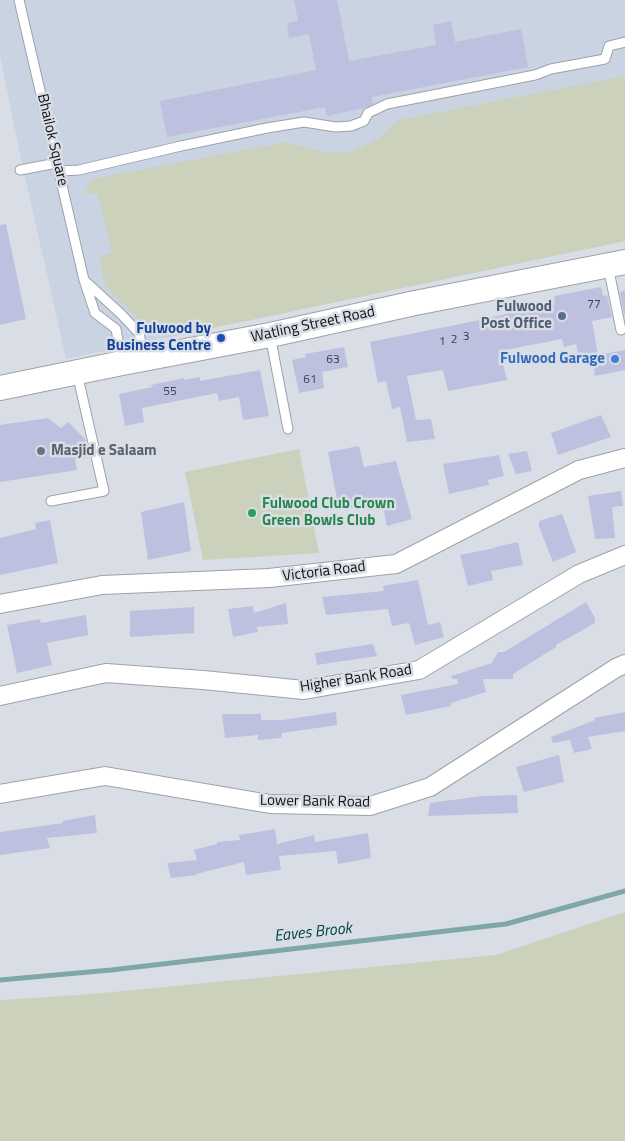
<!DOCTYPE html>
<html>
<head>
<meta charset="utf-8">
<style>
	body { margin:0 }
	canvas { display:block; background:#d9dee6 }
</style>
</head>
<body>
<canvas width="625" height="1141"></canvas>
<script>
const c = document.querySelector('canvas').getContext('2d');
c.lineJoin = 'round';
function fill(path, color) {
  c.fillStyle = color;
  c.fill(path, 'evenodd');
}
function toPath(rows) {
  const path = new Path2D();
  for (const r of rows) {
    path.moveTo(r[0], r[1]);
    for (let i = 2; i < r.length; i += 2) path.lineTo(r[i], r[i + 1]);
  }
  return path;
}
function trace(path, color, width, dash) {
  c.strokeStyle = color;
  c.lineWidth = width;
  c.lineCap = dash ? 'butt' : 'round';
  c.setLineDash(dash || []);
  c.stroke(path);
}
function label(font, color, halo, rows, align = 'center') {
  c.font = font + ' "Titillium Web",sans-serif';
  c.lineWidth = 5;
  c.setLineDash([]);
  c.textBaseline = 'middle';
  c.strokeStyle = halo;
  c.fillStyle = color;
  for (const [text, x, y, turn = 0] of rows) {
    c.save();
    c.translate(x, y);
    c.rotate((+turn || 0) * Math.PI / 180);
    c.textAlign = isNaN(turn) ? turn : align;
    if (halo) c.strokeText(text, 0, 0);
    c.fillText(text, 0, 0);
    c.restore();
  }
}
fill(toPath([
	[0,0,625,0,625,241,66,359,21,159,0,56]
]), '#cad3e2');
fill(toPath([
	[625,76,625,241,170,337,155,333,138,319,105,285,99,256,112,253,98,193,84,194,90,182,97,178,287,142,315,150,336,153,351,152,376,140,399,120],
	[299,449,319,553,203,560,185,472],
	[625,912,625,1141,0,1141,0,1000,92,994,496,955]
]), '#cbd1bb');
trace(toPath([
	[0,980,111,970,506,924,625,891]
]), '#7fa7a7', 5);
fill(toPath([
	[294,0,337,0,349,61,436,45,433,25,451,21,455,42,521,29,528,67,372,97,373,104,364,108,327,116,325,107,167,137,160,101,316,70,309,34,289,38,287,23,298,21],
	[6,224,26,319,0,325,0,225],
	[601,287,603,296,607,295,612,317,592,321,598,355,625,350,625,370,595,376,592,357,579,359,576,344,564,347,562,339,500,351,507,380,448,391,443,370,407,376,416,420,431,419,435,439,407,442,400,407,392,409,386,381,378,383,370,342,470,322,555,303,554,296],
	[625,291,625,315,624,315,620,292],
	[344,347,348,367,322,372,324,388,299,393,292,360,306,357,305,354],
	[260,370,269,416,243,420,239,397,219,401,217,393,142,408,144,422,125,426,119,394,152,387,151,385,184,378,184,380,200,377,200,381],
	[601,415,611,437,558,455,551,433],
	[48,418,61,428,68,422,86,440,86,441,80,449,90,457,75,459,77,470,0,482,0,425],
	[359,446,364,467,396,461,412,519,387,526,382,503,339,510,328,452],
	[527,451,532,471,516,474,508,454],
	[499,455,504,476,488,480,489,485,449,494,443,464],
	[621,491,623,506,612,507,615,538,595,539,588,496],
	[184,502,191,551,148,560,141,512],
	[562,514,576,552,553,562,539,527,539,521],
	[50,520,58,563,0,575,0,538,36,529,35,523],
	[518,542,523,565,491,571,493,580,468,586,460,555,495,548,495,547],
	[418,580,428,625,440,622,444,637,415,645,409,623,392,626,388,609,326,615,322,597,384,591,383,586],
	[586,602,595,618,595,623,556,645,556,647,513,674,513,679,483,679,486,692,451,703,451,706,406,715,401,695,458,684,457,679,452,679,451,676,492,663,498,652,504,652],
	[286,603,288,624,257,627,258,632,233,637,228,609,253,606,254,613],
	[194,607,194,633,130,637,130,611],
	[86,615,88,635,47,643,52,665,17,673,7,625,40,619,41,623],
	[373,644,377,656,317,665,315,653],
	[336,712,337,725,282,733,281,738,258,740,258,735,225,738,222,714,261,714,261,720,283,720],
	[625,712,625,731,588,737,592,749,574,753,570,740,553,743,551,737,595,720,594,718],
	[559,755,564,782,524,792,516,767],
	[517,795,518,813,428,816,430,803,481,796],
	[95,815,97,833,47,838,50,848,0,855,0,832,63,823,62,821],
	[275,829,277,844,314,835,315,842,368,833,371,858,338,864,336,851,279,856,281,870,246,875,244,862,196,874,197,875,171,878,167,863,197,860,194,850,217,844,217,842,240,840,239,835]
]), '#bec0df');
const service = toPath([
	[19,0,84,280,95,313,116,329,122,362],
	[20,170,57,163],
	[59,171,79,170,181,146,267,128,304,122,336,127,351,126,364,121,368,113,387,104,535,75,551,69,605,59,609,46,625,42],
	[608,266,621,330],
	[84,280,121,314,139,333,144,359],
	[270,335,288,429],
	[51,501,104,491,77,373]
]);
const minor = toPath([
	[0,604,102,585,269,578,396,564,579,470,625,458],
	[0,696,106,673,203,680,304,690,419,670,579,574,625,555],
	[0,794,105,776,270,804,370,806,430,787,616,668,625,664]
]);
const secondary = toPath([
	[0,388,122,363,270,335,415,303,625,262]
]);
trace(service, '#9da2a9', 11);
trace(minor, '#9da2a9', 20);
trace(secondary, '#9da2a9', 26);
trace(service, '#fff', 9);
trace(minor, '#fff', 18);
trace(secondary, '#fff', 24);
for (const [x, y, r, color] of [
	[562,316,5,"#5c6f8a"],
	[221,338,5,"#1a4fb4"],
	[615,359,5,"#3f7fe0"],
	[41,451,5,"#6b7280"],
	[252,513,5,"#2e9e5b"]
]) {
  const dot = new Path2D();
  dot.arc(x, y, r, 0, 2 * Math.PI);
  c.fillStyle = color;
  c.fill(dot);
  trace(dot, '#d9dee6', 2);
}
label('12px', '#3b3d46', null, [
	["77",594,305],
	["3",466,337],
	["2",454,340],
	["1",442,342],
	["63",333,360],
	["61",310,380],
	["55",170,392]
]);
label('15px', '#0f1113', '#d9dee6', [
	["Bhailok Square",52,140,77],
	["Watling Street Road",313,325,-12],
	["Victoria Road",324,572,-7],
	["Higher Bank Road",356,679,-9],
	["Lower Bank Road",315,802,1]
]);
label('bold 15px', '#4e5e75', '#d9dee6', [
	["Fulwood",552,307],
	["Post Office",552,324]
], 'right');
label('bold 15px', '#164399', '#d9dee6', [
	["Fulwood by",211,329],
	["Business Centre",211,346]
], 'right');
label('bold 15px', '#366cbe', '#d9dee6', [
	["Fulwood Garage",605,359]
], 'right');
label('bold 15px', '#5b616d', '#d9dee6', [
	["Masjid e Salaam",51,451]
], 'left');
label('bold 15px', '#27864d', '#d9dee6', [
	["Fulwood Club Crown",262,504],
	["Green Bowls Club",262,521]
], 'left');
label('italic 16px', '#004343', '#d9dee6', [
	["Eaves Brook",313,933,-6]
]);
</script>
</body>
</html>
